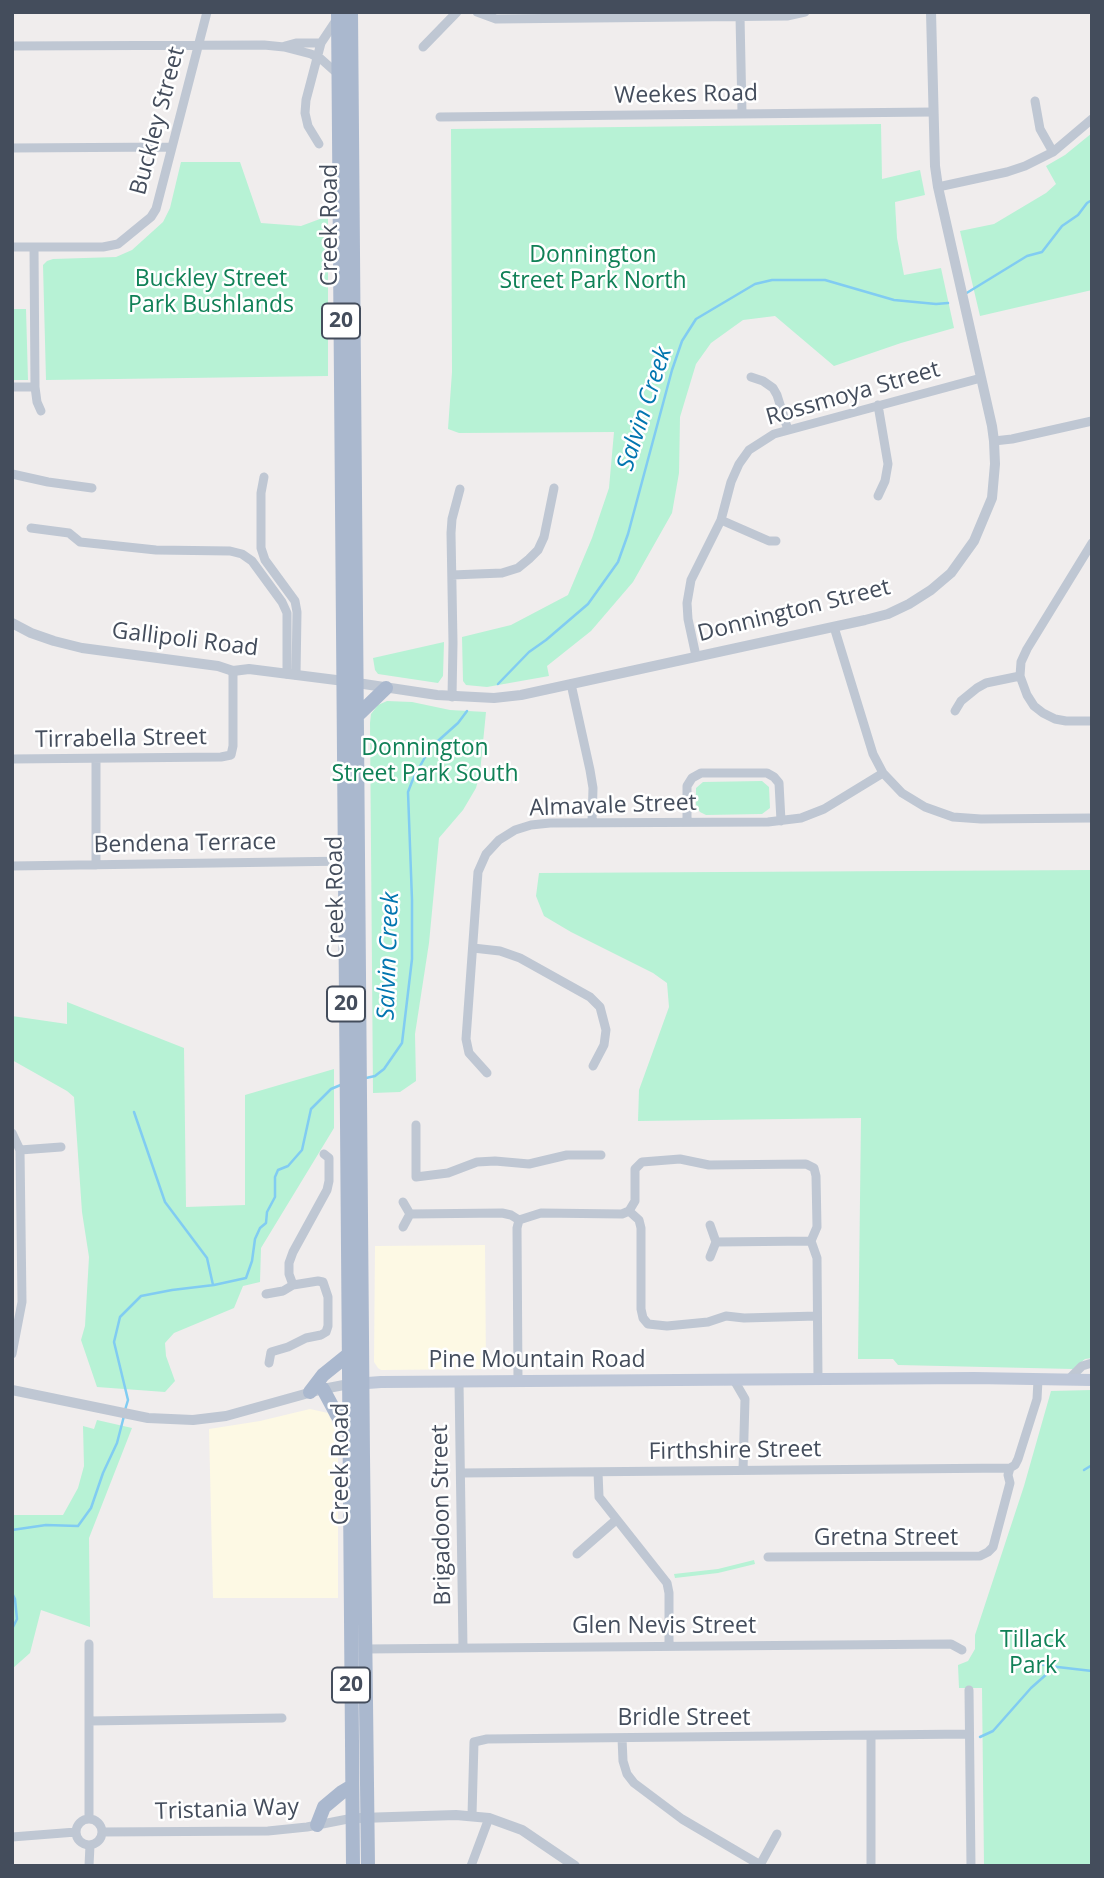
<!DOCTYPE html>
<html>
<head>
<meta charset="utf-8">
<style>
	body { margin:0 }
	#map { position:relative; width:1104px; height:1878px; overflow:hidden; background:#f0eded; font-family:"Open Sans",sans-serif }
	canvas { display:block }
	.frame { position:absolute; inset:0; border:14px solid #444d5c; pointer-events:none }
</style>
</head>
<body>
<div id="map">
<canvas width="1104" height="1878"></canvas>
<div class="frame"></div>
</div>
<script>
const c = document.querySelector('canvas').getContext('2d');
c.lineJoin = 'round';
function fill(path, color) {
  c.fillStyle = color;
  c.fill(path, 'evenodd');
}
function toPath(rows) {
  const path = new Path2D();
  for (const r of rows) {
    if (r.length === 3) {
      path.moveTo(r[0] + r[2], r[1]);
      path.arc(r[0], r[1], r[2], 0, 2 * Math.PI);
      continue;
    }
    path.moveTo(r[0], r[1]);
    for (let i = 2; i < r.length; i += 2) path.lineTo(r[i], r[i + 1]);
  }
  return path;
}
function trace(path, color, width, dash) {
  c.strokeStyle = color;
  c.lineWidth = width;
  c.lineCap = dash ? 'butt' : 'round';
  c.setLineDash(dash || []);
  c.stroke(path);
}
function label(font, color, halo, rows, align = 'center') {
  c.font = font + ' "Open Sans",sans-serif';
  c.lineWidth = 5;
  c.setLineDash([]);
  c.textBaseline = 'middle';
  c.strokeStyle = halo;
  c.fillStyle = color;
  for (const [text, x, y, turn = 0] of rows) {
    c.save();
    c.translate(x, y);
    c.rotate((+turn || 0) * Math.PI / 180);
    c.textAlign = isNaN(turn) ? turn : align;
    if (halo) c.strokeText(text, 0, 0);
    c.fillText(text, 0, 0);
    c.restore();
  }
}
fill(toPath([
	[485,1245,486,1369,381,1370,378,1368,374,1362,375,1246],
	[310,1409,328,1413,338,1437,338,1598,213,1598,209,1429,260,1421]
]), '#fdf9e4');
fill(toPath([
	[881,124,882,179,920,170,925,195,895,202,897,238,904,275,941,268,954,328,901,343,834,366,775,316,743,320,711,343,696,364,680,417,679,473,672,513,633,582,591,631,547,666,549,676,487,687,466,685,463,681,462,637,511,625,568,595,592,538,609,488,614,432,459,433,448,429,452,372,451,129],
	[1092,133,1092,290,980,316,960,231,994,224,1046,193,1056,184,1046,166,1065,155],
	[181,162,240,162,261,223,301,226,328,216,328,376,46,380,43,265,47,261,53,259,116,257,132,250,163,222,170,208],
	[12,309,26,309,28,380,12,380],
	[444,642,443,676,438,683,378,674,375,670,373,658],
	[387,701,412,702,450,710,486,712,480,773,476,788,463,810,439,838,429,943,415,1034,416,1081,400,1092,373,1093,370,723,371,714,378,705],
	[762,781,769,787,770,808,762,814,706,815,700,812,696,807,696,788,703,782],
	[1092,870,1092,1358,1085,1359,1073,1369,898,1365,893,1359,858,1359,861,1118,638,1121,639,1090,669,1007,667,983,653,973,571,932,544,916,536,896,539,873],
	[67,1002,184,1048,186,1207,245,1205,245,1095,334,1069,334,1128,261,1248,260,1282,243,1286,234,1308,174,1333,165,1343,166,1356,175,1381,165,1392,97,1387,81,1340,85,1326,89,1257,82,1212,74,1097,67,1091,12,1060,12,1016,67,1024],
	[1092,1390,1092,1866,984,1866,982,1688,959,1688,958,1665,968,1661,975,1649,975,1635,1024,1486,1051,1391],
	[97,1420,132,1428,89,1538,90,1627,41,1610,30,1653,12,1669,12,1515,63,1515,78,1488,84,1466,83,1426,94,1429],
	[754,1560,755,1564,718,1573,675,1578,674,1574,718,1569]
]), '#b7f2d5');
trace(toPath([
	[965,294,1027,256,1042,252,1062,226,1078,215,1087,203,1092,200],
	[498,684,529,652,546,640,588,604,618,562,628,534,672,370,682,341,696,319,755,284,772,280,825,280,894,300,936,304,948,303],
	[366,1078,375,1076,384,1069,402,1043,412,959,412,900,408,792,413,779,430,748,458,723,467,711],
	[134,1112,165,1202,207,1258,213,1285],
	[125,1410,128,1400,114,1342,120,1317,141,1296,172,1290,214,1285,246,1278,252,1261,255,1239,260,1228,266,1223,267,1212,275,1197,275,1177,278,1170,288,1166,302,1150,311,1109,331,1089,343,1084],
	[1084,1470,1092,1465],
	[12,1530,46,1525,78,1526,91,1508,103,1473,117,1443,124,1416],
	[12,1593,15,1599,17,1619,12,1629],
	[1012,1658,1049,1666,1092,1671],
	[980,1737,993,1731,1031,1688,1049,1672,1052,1667]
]), '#81ccf2', 2.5);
trace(toPath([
	[477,12,496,19,787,16,805,12],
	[740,16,742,113],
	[12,46,264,45,284,47,311,54,321,59,339,75],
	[285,46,296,43,321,43],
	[423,47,457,12],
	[1035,101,1040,129,1053,152],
	[440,117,933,112],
	[319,144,308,126,305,113,306,100,321,43,337,19],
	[12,148,172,147],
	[938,187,1007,172,1025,166,1053,152,1092,119],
	[12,247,103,247,118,244,151,217,156,209,207,12],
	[34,247,35,387,37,402,41,411],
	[751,377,763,381,773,388,777,395,788,430],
	[12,387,35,387],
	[994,441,1012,439,1092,421],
	[12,474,48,482,92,488],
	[264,477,261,493,261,548,265,560,295,601,297,612,296,675],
	[878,496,885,481,888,464,878,405],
	[721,520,769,541,776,541],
	[31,528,69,533,80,542,156,550,230,551,242,554,252,561,282,602,287,613,287,674],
	[1092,543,1027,649,1021,662,1020,676,1027,695,1034,706,1043,713,1055,719,1066,721,1092,721],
	[452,575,502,573,518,568,529,559,538,550,544,537,554,488],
	[834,627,873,754,883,773,902,793,925,807,953,817,981,819,1092,818],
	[696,656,688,619,687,603,691,580,721,520,731,482,739,464,749,450,774,434,981,378],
	[571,684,590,770,593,788,592,822],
	[452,697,453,643,451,533,452,519,460,489],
	[955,711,961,701,977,688,986,683,1020,676],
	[12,759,221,757,231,755,233,746,233,671],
	[96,759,96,865],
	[687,822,687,786,692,778,701,773,767,773,774,777,779,783,781,821],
	[12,866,350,861],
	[473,948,500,951,520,958,590,997,600,1007,606,1030,604,1045,593,1066],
	[487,1073,469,1053,466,1039,478,872,486,854,499,840,515,830,531,825,550,823,768,822,801,818,824,809,883,773],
	[416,1125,416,1177,448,1173,477,1162,495,1161,529,1164,567,1155,601,1155],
	[12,1133,20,1150,22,1302,12,1354],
	[20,1150,61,1147],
	[403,1202,410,1214,403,1227],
	[629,1211,639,1220,641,1228,641,1309,643,1318,648,1324,667,1326,708,1322,726,1316,744,1318,817,1316],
	[410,1214,502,1213,511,1215,519,1220],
	[710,1225,716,1242,710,1257],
	[716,1242,811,1241],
	[266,1294,283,1291,293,1285],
	[269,1363,271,1352,288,1347,306,1338,321,1335,326,1332,328,1326,328,1297,323,1282,318,1281,293,1285,289,1274,289,1263,293,1252,327,1190,329,1181,329,1158,324,1154],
	[734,1380,745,1399,743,1470],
	[1068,1380,1082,1366,1092,1363],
	[518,1381,517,1228,519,1220,541,1213,622,1214,629,1211,635,1201,635,1169,642,1162,680,1159,709,1165,806,1164,814,1168,816,1176,817,1227,811,1241,817,1258,818,1379],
	[459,1382,463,1648],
	[598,1472,599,1497,667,1583,669,1593,669,1645],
	[461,1473,1010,1468],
	[577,1554,616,1520],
	[768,1557,980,1556,988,1552,993,1547,1010,1483,1008,1475,1010,1468,1015,1465,1018,1459,1037,1399,1038,1380],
	[365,1649,951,1644,962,1650],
	[969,1690,971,1866],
	[89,1721,282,1718],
	[871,1736,871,1866],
	[622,1738,623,1761,627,1774,634,1783,682,1819,762,1866],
	[472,1815,474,1742,487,1739,969,1734],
	[89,1819,89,1644],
	[89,1832,13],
	[102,1832,268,1831,307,1827,353,1818],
	[12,1837,76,1832],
	[760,1865,777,1834],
	[89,1866,90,1845],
	[471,1866,489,1818]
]), '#bfc7d3', 9);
trace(toPath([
	[12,623,31,633,54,641,82,648,218,666,233,671,249,669,344,681,437,695,494,698,521,695,865,620,888,614,909,604,931,590,951,573,974,541,992,498,995,464,994,441,992,426,938,187,935,166,931,12],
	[12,1390,148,1418,193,1420,226,1416,323,1389,349,1384],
	[360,1818,456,1815,489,1818,522,1830,575,1866]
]), '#bfc7d3', 10);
trace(toPath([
	[354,1384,381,1382,974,1378,1092,1380]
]), '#bec7d8', 12);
trace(toPath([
	[338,12,353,1866],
	[351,12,363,1456,368,1866],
	[357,716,386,688],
	[323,1389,337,1415,349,1429],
	[310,1392,323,1375,349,1354],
	[317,1825,324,1807,342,1792,352,1786]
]), '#aab8ce', 14);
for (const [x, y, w] of [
	[341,321,38],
	[346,1004,38],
	[351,1685,38]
]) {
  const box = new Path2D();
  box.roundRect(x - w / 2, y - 17.5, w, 35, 5);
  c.fillStyle = '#fff';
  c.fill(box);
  trace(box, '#444d5c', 2);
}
label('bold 21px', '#444d5c', null, [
	["20",341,321],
	["20",346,1004],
	["20",351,1685]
]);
label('23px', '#444d5c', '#fff', [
	["Weekes Road",686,95,-1],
	["Buckley Street",158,121,-75],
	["Creek Road",330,225,-90],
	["Rossmoya Street",853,394,-16],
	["Donnington Street",794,611,-14],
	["Gallipoli Road",185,640,7],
	["Tirrabella Street",121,739,-1],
	["Almavale Street",613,806,-2],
	["Bendena Terrace",185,844,-1],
	["Creek Road",336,897,-91],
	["Pine Mountain Road",537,1360],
	["Firthshire Street",735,1451,-1],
	["Creek Road",341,1464,-90],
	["Brigadoon Street",442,1515,-91],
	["Gretna Street",886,1538],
	["Glen Nevis Street",664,1626],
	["Bridle Street",684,1718],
	["Tristania Way",227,1810,-2]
]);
label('23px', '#108157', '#fff', [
	["Donnington",593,255],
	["Street Park North",593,281],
	["Buckley Street",211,279],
	["Park Bushlands",211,305],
	["Donnington",425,748],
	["Street Park South",425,774],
	["Tillack",1033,1640],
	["Park",1033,1666]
]);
label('italic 24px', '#0276b0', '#fff', [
	["Salvin Creek",645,409,-72],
	["Salvin Creek",389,956,-88]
]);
</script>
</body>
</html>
